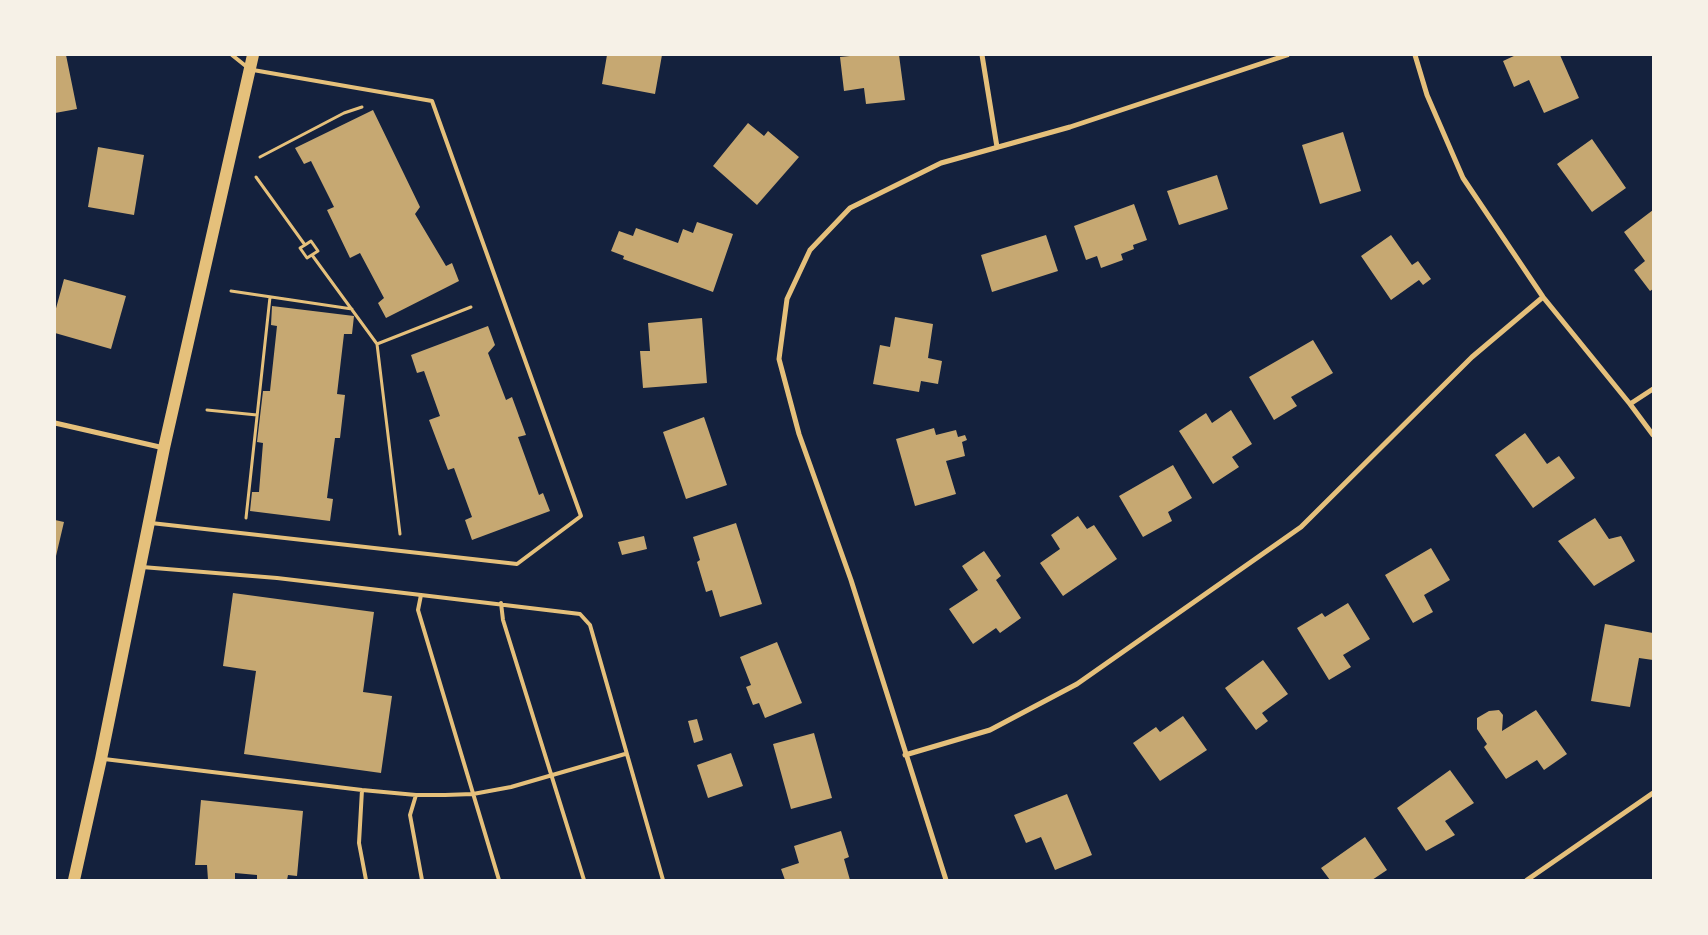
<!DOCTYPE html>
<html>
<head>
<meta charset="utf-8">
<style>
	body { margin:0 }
	#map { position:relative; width:1708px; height:935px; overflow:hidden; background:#14213d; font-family:"Golos Text",sans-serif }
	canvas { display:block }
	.frame { position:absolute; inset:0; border:56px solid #f6f1e7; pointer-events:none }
</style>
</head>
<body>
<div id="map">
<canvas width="1708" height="935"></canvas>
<div class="frame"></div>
</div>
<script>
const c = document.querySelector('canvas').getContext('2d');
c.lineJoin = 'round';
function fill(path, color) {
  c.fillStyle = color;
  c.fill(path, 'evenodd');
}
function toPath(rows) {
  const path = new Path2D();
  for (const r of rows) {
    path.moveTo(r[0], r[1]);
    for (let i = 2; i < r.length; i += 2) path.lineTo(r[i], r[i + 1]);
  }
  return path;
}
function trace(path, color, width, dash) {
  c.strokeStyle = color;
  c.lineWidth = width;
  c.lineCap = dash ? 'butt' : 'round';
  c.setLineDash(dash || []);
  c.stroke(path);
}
fill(toPath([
	[55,55,66,55,77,109,55,113],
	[607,55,662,55,655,94,602,84],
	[860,55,899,55,905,100,866,104,864,88,844,91,840,57],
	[1516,55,1560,55,1579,98,1544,113,1529,80,1514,87,1503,61],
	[373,110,420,207,415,214,446,266,452,263,459,281,386,318,378,303,384,298,360,253,350,258,327,210,334,207,311,161,304,164,295,148],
	[748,123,764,136,768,131,799,157,757,205,713,166],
	[1343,132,1361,191,1320,204,1302,145],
	[1592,139,1626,188,1592,212,1557,164],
	[98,147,144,155,134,215,88,207],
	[1217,175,1228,209,1179,225,1167,191],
	[1134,204,1147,240,1133,245,1134,249,1121,254,1123,260,1101,268,1097,256,1086,260,1074,226],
	[1653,210,1653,289,1650,291,1634,270,1645,261,1624,232],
	[697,222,733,234,713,292,623,259,624,256,611,251,619,231,633,236,636,228,678,243,683,229,693,233],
	[1046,235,1058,271,992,292,981,255],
	[1391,235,1412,265,1418,261,1431,279,1423,285,1419,280,1391,300,1361,256],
	[64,279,126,296,111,349,55,333,55,312],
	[272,306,354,316,352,334,344,334,337,394,345,395,340,438,335,438,327,498,333,499,330,521,250,511,252,492,259,492,263,443,257,442,263,391,270,391,277,326,271,325],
	[895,317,933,324,928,358,942,361,938,384,921,381,919,392,873,384,880,345,890,347],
	[702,318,707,383,643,388,640,351,650,351,648,323],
	[488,326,495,345,488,353,506,400,512,397,526,435,518,437,539,495,543,493,550,511,472,540,465,520,472,517,454,468,448,470,429,420,440,416,424,371,417,373,411,355],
	[1313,340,1333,373,1291,397,1297,406,1274,420,1249,377],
	[1231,410,1252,444,1232,457,1239,467,1213,484,1179,431,1206,413,1212,423],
	[704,417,727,485,686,499,663,432],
	[934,428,936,435,956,430,958,437,965,435,967,440,962,442,965,456,946,461,956,494,915,506,896,439],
	[1525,433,1547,464,1559,456,1575,478,1533,508,1495,455],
	[1173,465,1192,498,1168,512,1172,521,1143,537,1119,496],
	[1078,516,1087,529,1094,525,1117,559,1063,596,1040,563,1060,549,1051,535],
	[1595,518,1609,539,1621,536,1635,561,1594,586,1558,541],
	[55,520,64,522,56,556,55,556],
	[736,523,762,604,720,617,712,590,706,592,697,562,700,560,693,537],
	[644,536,647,549,622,555,618,542],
	[1431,548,1450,580,1424,595,1433,612,1413,623,1385,575],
	[984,551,1001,576,996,580,1021,618,1000,633,996,628,973,644,949,609,978,590,962,566],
	[233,593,374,612,363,692,392,696,381,773,244,754,256,671,223,666],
	[1348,603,1370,639,1343,655,1351,667,1329,680,1297,628,1322,613,1325,617],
	[1605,624,1653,633,1653,660,1639,658,1630,707,1591,701],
	[777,642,802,703,765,718,759,703,753,705,746,687,751,685,740,657],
	[1263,660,1288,694,1262,713,1268,721,1256,730,1225,688],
	[1499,710,1503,715,1502,731,1536,710,1567,754,1544,770,1537,760,1506,779,1484,747,1487,744,1477,729,1477,718,1489,711],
	[1183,716,1207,750,1160,781,1133,743,1156,727,1160,732],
	[697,719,703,740,694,743,688,721],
	[814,733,832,798,791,809,773,744],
	[731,753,743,786,708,798,697,765],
	[1450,770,1474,803,1445,821,1455,835,1426,851,1397,808],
	[1067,794,1092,855,1055,870,1041,837,1026,843,1014,815],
	[201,800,303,811,297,876,288,875,287,880,257,880,257,875,235,873,235,880,208,880,207,865,195,865],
	[841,831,849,857,844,859,850,880,785,880,781,869,799,863,794,846],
	[1365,837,1387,870,1372,880,1330,880,1321,868]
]), '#c6a872');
trace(toPath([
	[260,157,344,113,362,107],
	[256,177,305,245,300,248,307,258,318,251,311,241,305,245],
	[312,255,377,344,471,307],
	[231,291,352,309],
	[377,344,400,534],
	[207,410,257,415],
	[246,518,270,297]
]), '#e5c07b', 3);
trace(toPath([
	[232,55,247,67],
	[151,523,517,564,581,516,432,101,253,70],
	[142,567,277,578,421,595],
	[501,603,503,620,584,880],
	[104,759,362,790,416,795,445,795,473,794,511,787,625,754],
	[362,790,359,843,366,880],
	[416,795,410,815,422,880],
	[499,880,418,610,421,595,580,614,590,625,663,880]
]), '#e5c07b', 4);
trace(toPath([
	[982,55,997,147],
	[1415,55,1427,95,1463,178,1543,297,1630,404,1653,435],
	[1630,404,1653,389],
	[55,423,164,448],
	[905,755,990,730,1077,684,1301,527,1472,357,1543,297],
	[946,880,851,580,799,434,779,359,787,299,810,250,850,208,941,163,1070,127,1287,55],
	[1527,880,1653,793]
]), '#e5c07b', 5);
trace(toPath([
	[74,880,101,759,164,448,253,55]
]), '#e5c07b', 12);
</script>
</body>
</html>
